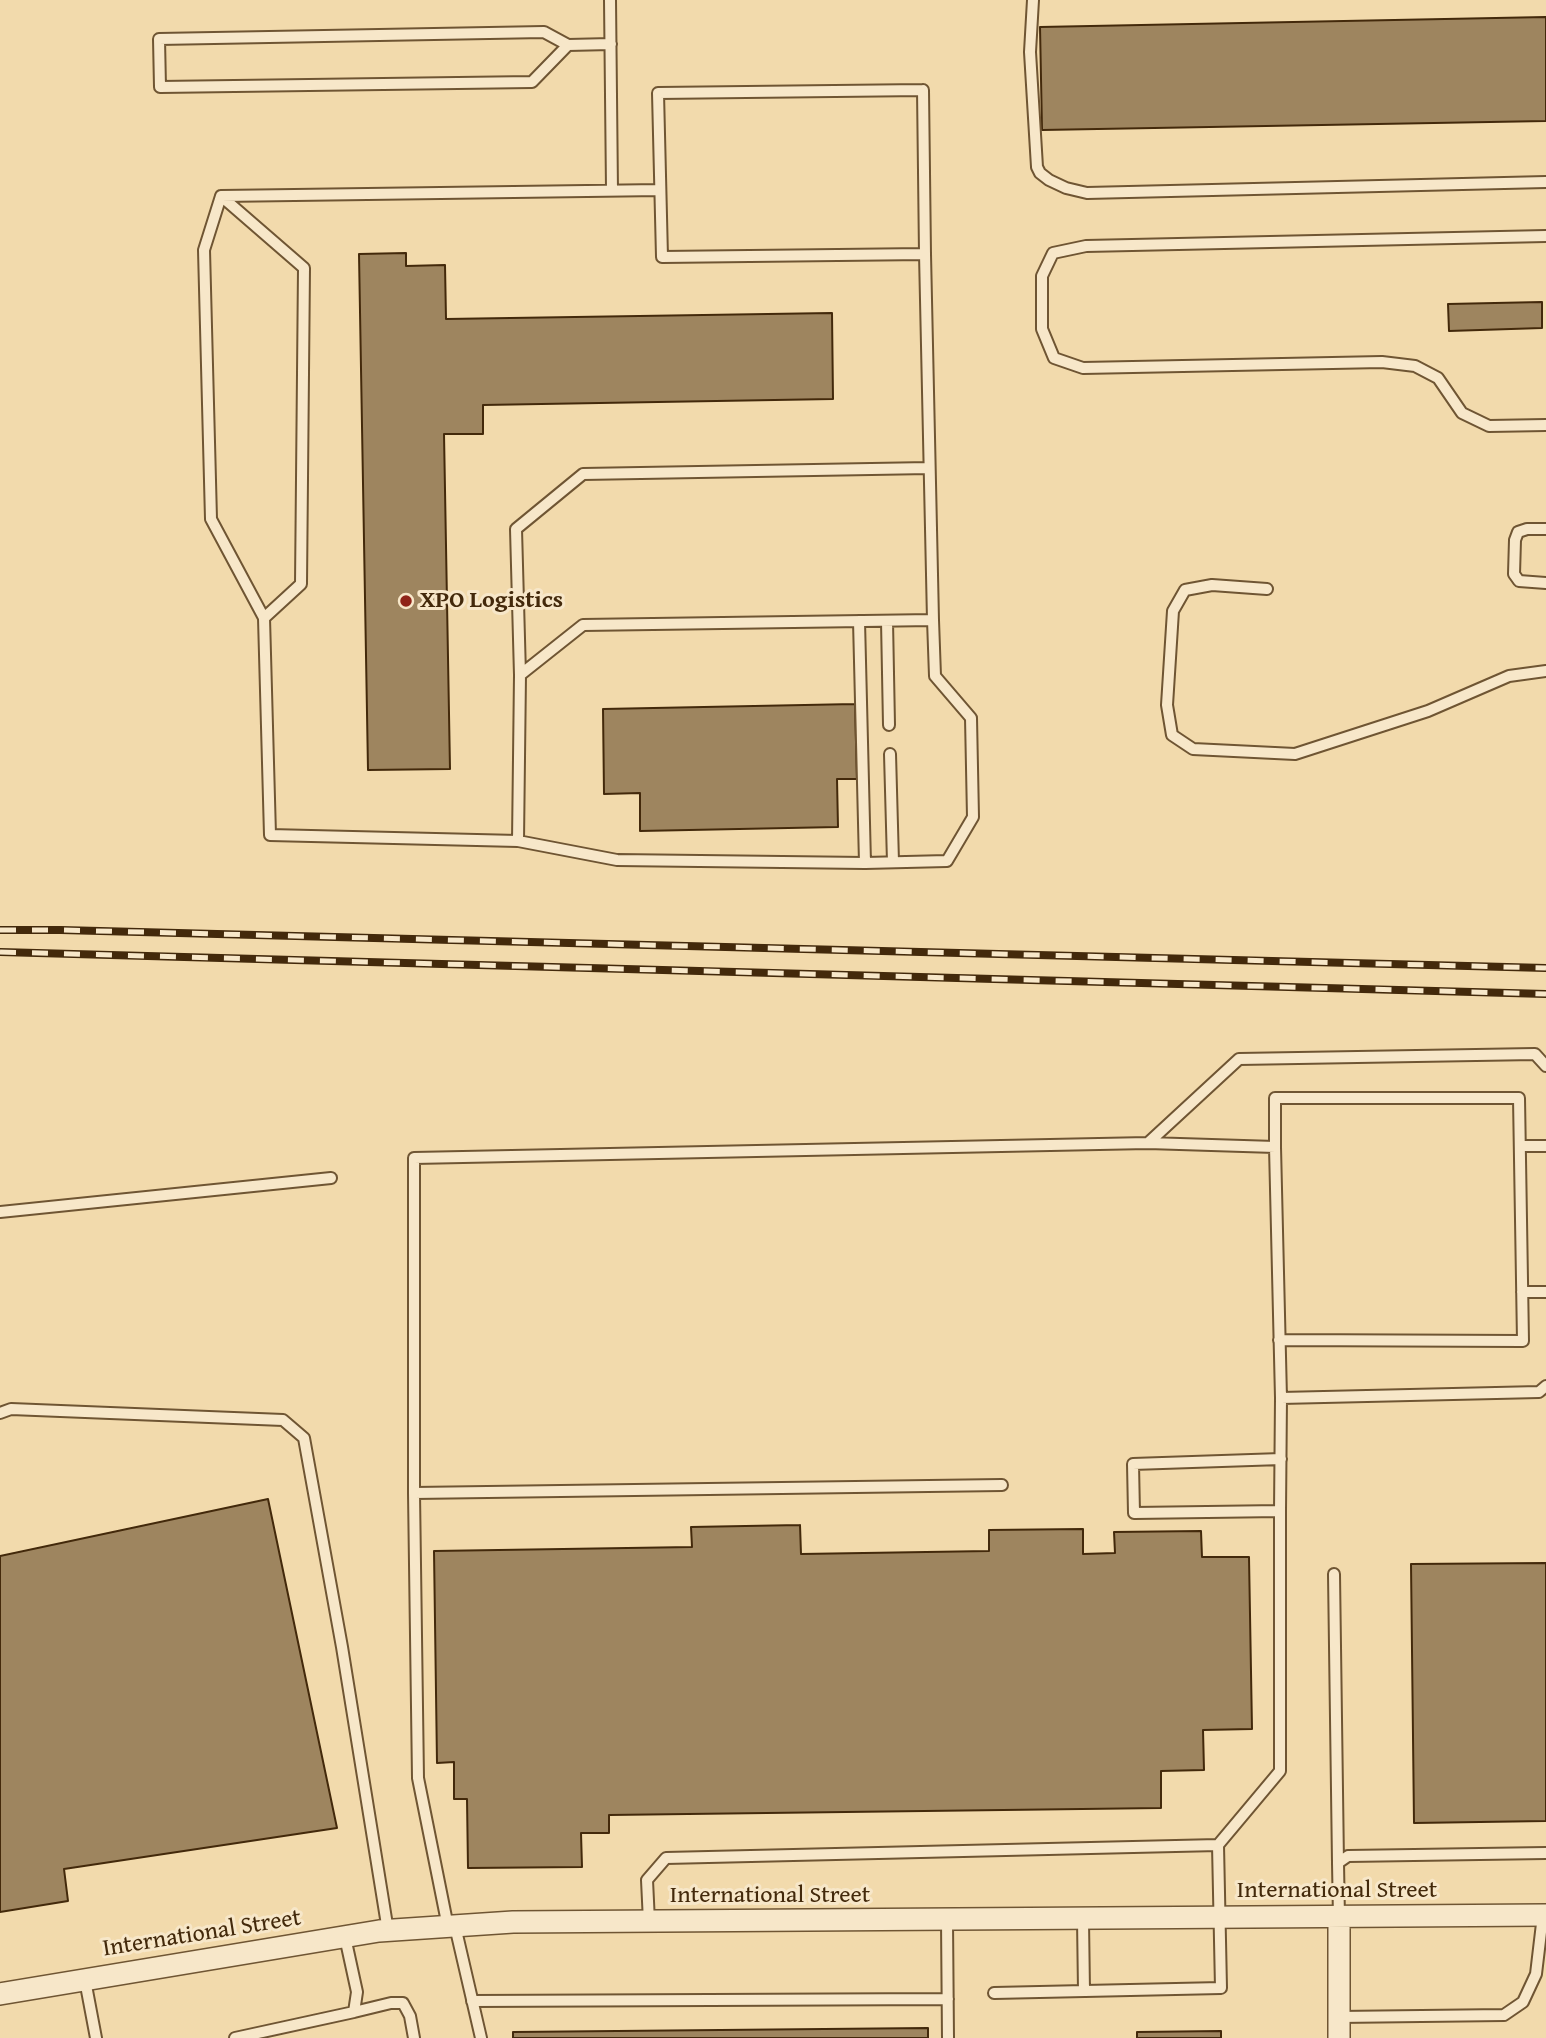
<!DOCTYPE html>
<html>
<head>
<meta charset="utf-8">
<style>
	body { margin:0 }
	canvas { display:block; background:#f2daac }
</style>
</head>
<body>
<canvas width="1546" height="2038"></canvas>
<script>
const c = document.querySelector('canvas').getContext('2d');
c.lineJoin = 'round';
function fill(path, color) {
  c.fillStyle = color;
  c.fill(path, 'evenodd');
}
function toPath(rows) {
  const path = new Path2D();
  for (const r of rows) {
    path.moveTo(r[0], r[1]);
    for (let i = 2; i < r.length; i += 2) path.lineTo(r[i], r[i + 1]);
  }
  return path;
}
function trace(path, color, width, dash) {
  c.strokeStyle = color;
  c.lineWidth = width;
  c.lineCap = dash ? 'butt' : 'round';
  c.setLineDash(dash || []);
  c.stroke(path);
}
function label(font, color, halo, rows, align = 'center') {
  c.font = font + ' "Gentium Book Plus",serif';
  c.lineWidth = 6;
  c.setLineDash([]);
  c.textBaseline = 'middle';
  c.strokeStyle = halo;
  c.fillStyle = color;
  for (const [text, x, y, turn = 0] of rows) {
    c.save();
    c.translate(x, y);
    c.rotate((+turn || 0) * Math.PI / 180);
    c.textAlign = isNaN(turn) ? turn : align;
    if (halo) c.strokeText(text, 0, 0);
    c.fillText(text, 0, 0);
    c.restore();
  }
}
const building = toPath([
	[1546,17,1546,121,1042,130,1040,27,1546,17],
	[406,253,406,266,445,265,446,319,832,313,833,399,483,405,483,434,444,434,450,769,368,770,359,254,406,253],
	[1542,302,1542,328,1449,331,1448,304,1542,302],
	[855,704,857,779,837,779,838,827,640,831,640,793,604,794,603,709,855,704],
	[268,1499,337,1828,64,1869,68,1901,0,1912,0,1556,268,1499],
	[800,1525,801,1554,989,1551,989,1530,1083,1529,1083,1554,1115,1553,1114,1532,1201,1531,1202,1557,1249,1557,1252,1729,1203,1730,1204,1770,1161,1771,1161,1808,609,1815,609,1833,581,1833,582,1867,468,1868,467,1799,454,1799,454,1762,437,1763,434,1551,692,1547,691,1527,800,1525],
	[1546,1563,1546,1821,1414,1823,1411,1564,1546,1563],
	[928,2028,928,2038,513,2038,513,2032,928,2028],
	[1221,2031,1221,2038,1137,2038,1137,2032,1221,2031]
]);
fill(building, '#9e855f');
trace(building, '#43290b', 2);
const lane = toPath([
	[610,0,612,190],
	[1033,0,1030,52,1037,167,1040,173,1049,180,1066,188,1087,193,1546,182],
	[568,45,532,82,160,87,159,39,544,32,568,45,611,44],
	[923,90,925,254,662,257,658,93,923,90],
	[660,190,221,196,204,250,211,519,264,618,270,835,518,841,520,675,583,625,933,620,925,254],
	[221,196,304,268,301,584,264,618],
	[1546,236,1086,246,1053,253,1042,276,1042,329,1054,358,1083,368,1382,362,1415,366,1438,378,1462,413,1489,426,1546,425],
	[1546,529,1527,529,1518,532,1515,540,1514,574,1519,581,1546,583],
	[1267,589,1212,585,1185,590,1173,611,1167,705,1172,735,1193,749,1295,754,1428,711,1509,676,1546,671],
	[859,621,865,863],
	[887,621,889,725],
	[520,675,516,529,583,474,929,468],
	[890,754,893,862],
	[518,841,617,860,865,863,947,861,973,817,971,718,935,676,933,620],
	[1148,1143,1275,1147,1281,1398,1280,1511],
	[1520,1146,1546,1146],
	[1275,1147,1275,1098,1519,1098,1523,1341,1279,1340],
	[0,1212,331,1178],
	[1522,1292,1546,1292],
	[1281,1398,1539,1392,1546,1386],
	[0,1413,11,1409,283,1420,304,1438,342,1647,388,1931],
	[414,1493,414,1158,1148,1143,1239,1059,1535,1054,1546,1066],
	[1334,1574,1338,1863],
	[1339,1918,1338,1863,1348,1856,1546,1853],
	[1083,1920,1084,1991],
	[947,1921,948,2038],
	[649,1922,647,1880,666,1858,1218,1845],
	[455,1926,481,2038],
	[448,1927,418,1778,414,1493,1002,1485],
	[85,1980,96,2038],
	[994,1993,1221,1988,1218,1845,1280,1771,1280,1511,1134,1513,1133,1464,1281,1459],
	[472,2001,948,1999],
	[354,2012,391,2003,403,2003,410,2016,414,2038],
	[1339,2017,1504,2015,1523,2002,1536,1974,1543,1915],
	[235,2038,354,2012,357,1992,345,1937]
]);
const street = toPath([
	[1339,1918,1339,2038],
	[0,1994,379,1931,513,1922,1546,1915]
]);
trace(lane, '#6f5533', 14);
trace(street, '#6f5533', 24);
trace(lane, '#f7e7c9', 10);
trace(street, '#f7e7c9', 21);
const rail = toPath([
	[0,930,61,930,1546,968],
	[0,952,1546,994]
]);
trace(rail, '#43290b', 8);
trace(rail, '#f7e7c9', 5, [16]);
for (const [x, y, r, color] of [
	[406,601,7,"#8f2418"]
]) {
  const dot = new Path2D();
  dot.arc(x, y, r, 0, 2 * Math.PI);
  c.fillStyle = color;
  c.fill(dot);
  trace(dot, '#f7e7c9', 2.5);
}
label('bold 24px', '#43290b', '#f7e7c9', [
	["XPO Logistics",420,601]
], 'left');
label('24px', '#43290b', '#f7e7c9', [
	["International Street",1337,1891],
	["International Street",770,1896],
	["International Street",202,1934,-9]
]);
</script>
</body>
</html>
